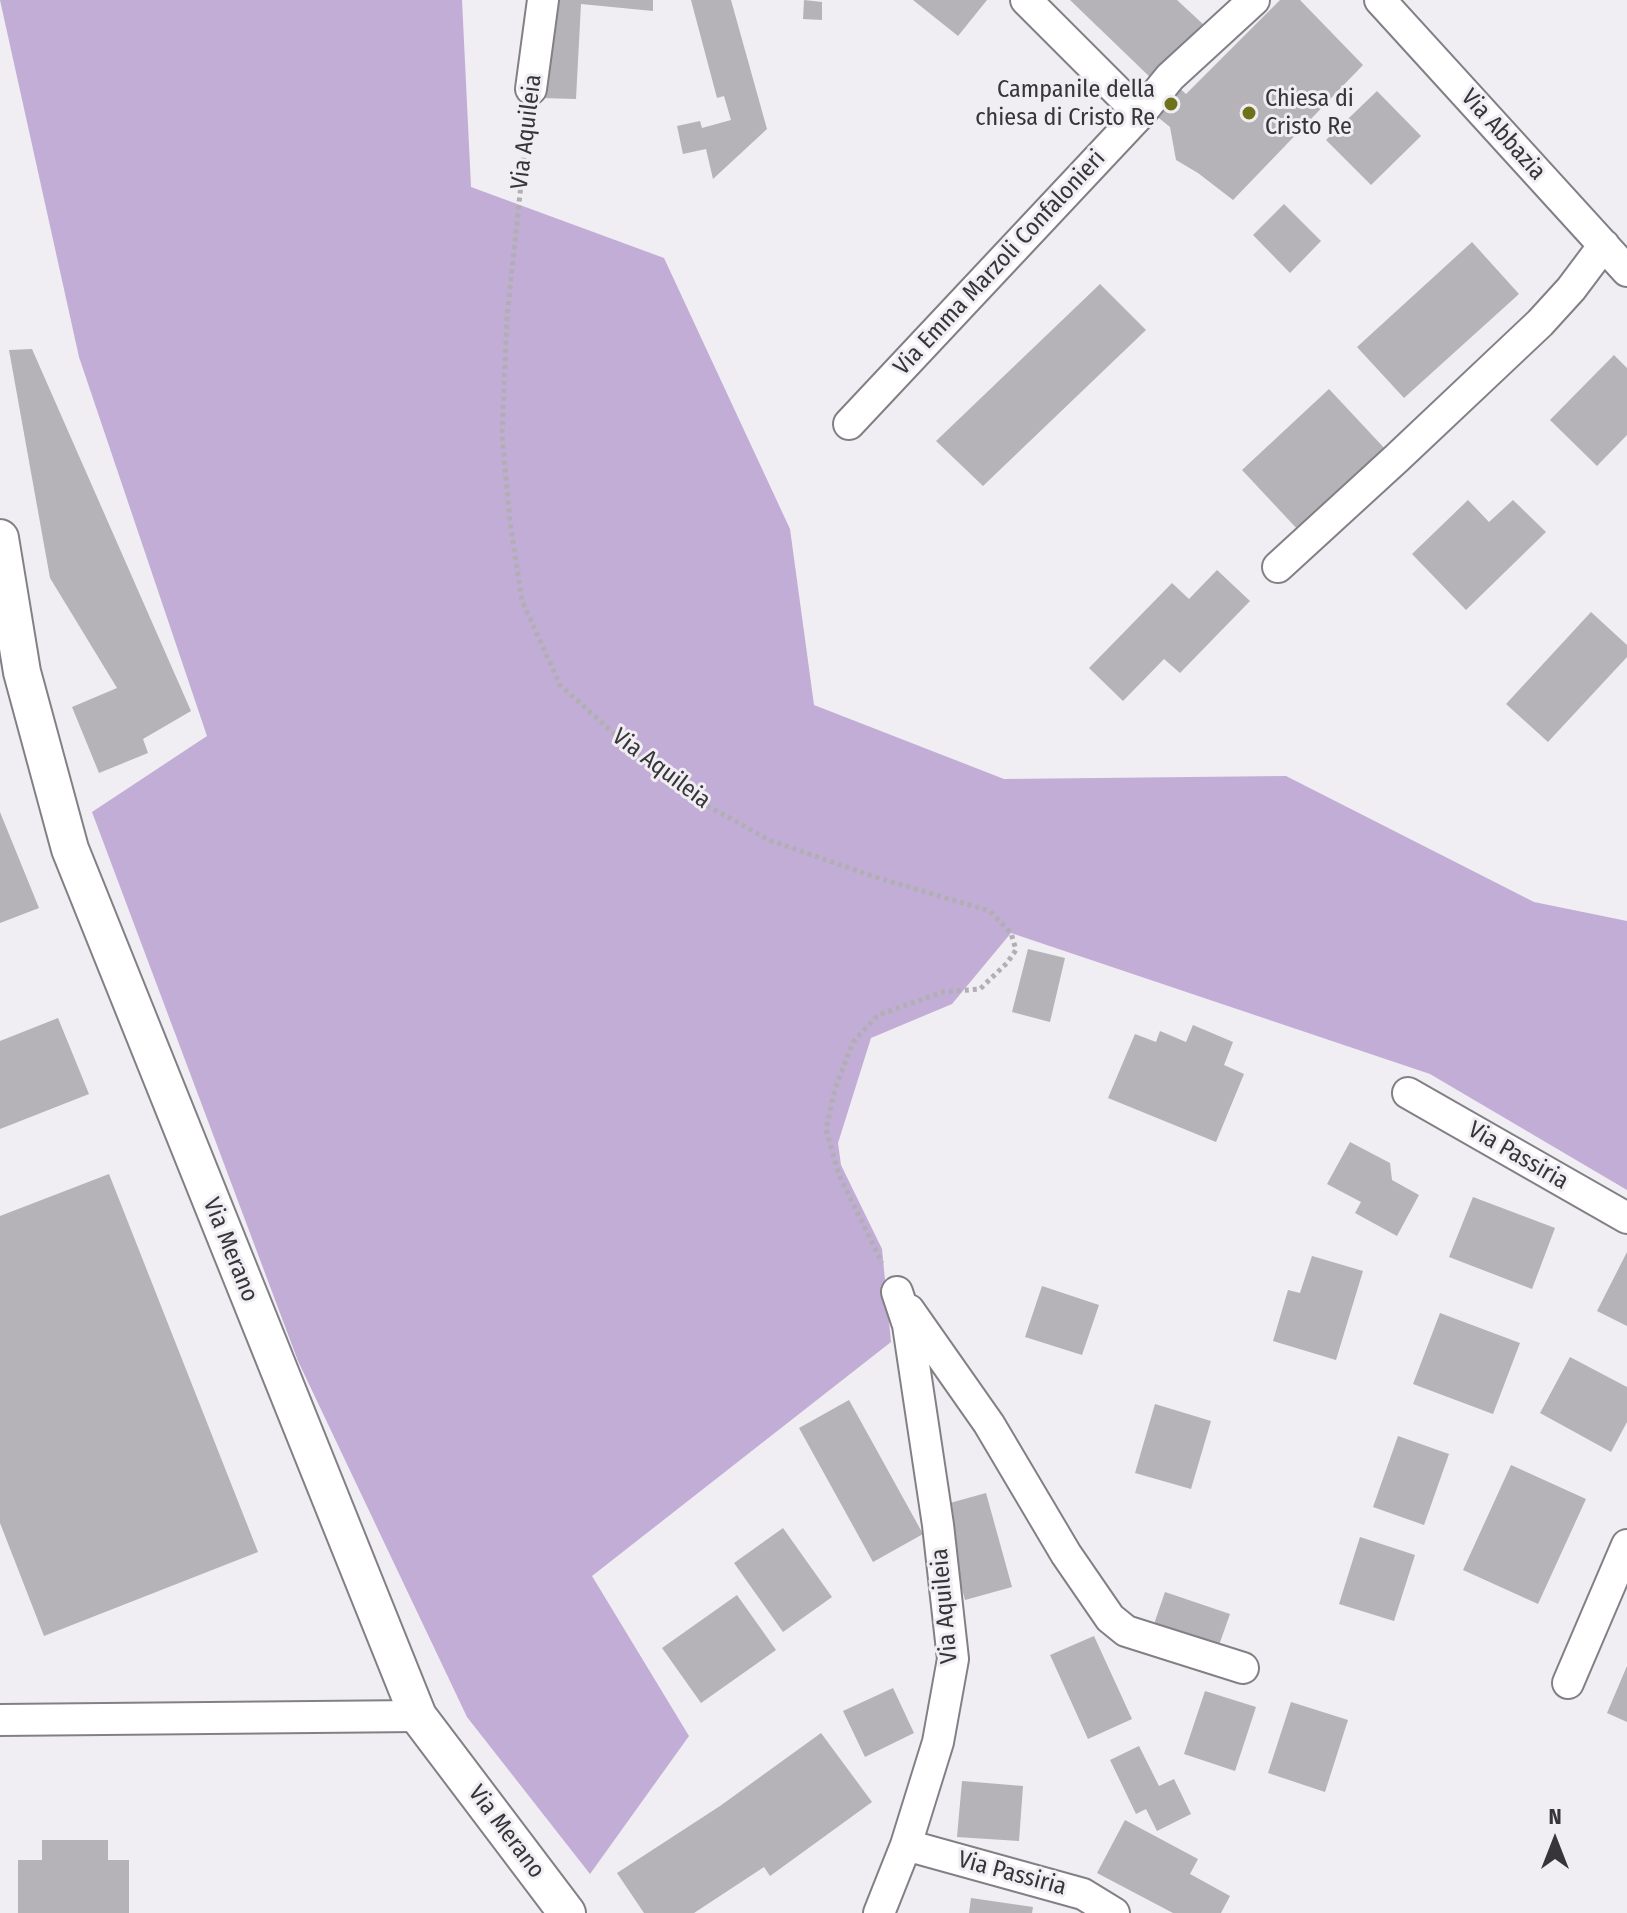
<!DOCTYPE html>
<html>
<head>
<meta charset="utf-8">
<style>
	body { margin:0 }
	#map { position:relative; width:1627px; height:1913px; overflow:hidden; background:#f0edf3; font-family:"Fira Sans Condensed",sans-serif }
	canvas { display:block }
	.north { position:absolute; left:1515px; top:1801px; width:80px; height:80px; -webkit-text-stroke:6px #f0edf3; paint-order:stroke; rotate:0deg; font-size:22px; font-weight:700; line-height:32px; text-align:center; color:#363537 }
	.north::after { content:''; display:block; margin:auto; width:28px; height:36px; background:#363537; clip-path:polygon(50% 0,100% 100%,50% 72%,0 100%) }
</style>
</head>
<body>
<div id="map">
<canvas width="1627" height="1913"></canvas>
<div class="north">N</div>
</div>
<script>
const c = document.querySelector('canvas').getContext('2d');
c.lineJoin = 'round';
function fill(path, color) {
  c.fillStyle = color;
  c.fill(path, 'evenodd');
}
function toPath(rows) {
  const path = new Path2D();
  for (const r of rows) {
    path.moveTo(r[0], r[1]);
    for (let i = 2; i < r.length; i += 2) path.lineTo(r[i], r[i + 1]);
  }
  return path;
}
function trace(path, color, width, dash) {
  c.strokeStyle = color;
  c.lineWidth = width;
  c.lineCap = dash ? 'butt' : 'round';
  c.setLineDash(dash || []);
  c.stroke(path);
}
function label(font, color, halo, rows, align = 'center') {
  c.font = font + ' "Fira Sans Condensed",sans-serif';
  c.lineWidth = 6;
  c.setLineDash([]);
  c.textBaseline = 'middle';
  c.strokeStyle = halo;
  c.fillStyle = color;
  for (const [text, x, y, turn = 0] of rows) {
    c.save();
    c.translate(x, y);
    c.rotate((+turn || 0) * Math.PI / 180);
    c.textAlign = isNaN(turn) ? turn : align;
    if (halo) c.strokeText(text, 0, 0);
    c.fillText(text, 0, 0);
    c.restore();
  }
}
fill(toPath([
	[0,0,462,0,471,187,664,258,790,529,814,705,1004,779,1286,776,1534,902,1627,921,1627,1190,1430,1074,1011,933,952,1004,871,1038,838,1143,841,1165,882,1249,891,1342,592,1576,689,1736,590,1874,467,1717,298,1361,92,812,207,736,79,357]
]), '#c2add6');
fill(toPath([
	[548,0,653,0,653,11,581,4,576,99,541,98],
	[691,0,731,0,767,129,713,179,706,149,683,154,677,126,700,121,702,128,731,120,724,96,717,98],
	[804,0,822,2,822,20,803,19],
	[913,0,987,0,958,36],
	[1070,0,1177,0,1205,26,1154,81],
	[1280,0,1300,0,1363,65,1233,200,1198,173,1176,160,1170,127,1149,110,1172,81,1186,94],
	[1377,91,1421,136,1371,185,1326,140],
	[1284,204,1321,241,1290,273,1253,235],
	[1472,242,1519,294,1404,398,1357,347],
	[1100,284,1146,330,983,486,936,441],
	[32,349,191,711,143,739,148,753,99,773,72,707,117,688,50,578,9,350],
	[1614,355,1627,368,1627,435,1597,466,1550,420],
	[1329,389,1387,451,1300,532,1242,470],
	[1468,500,1489,522,1513,500,1546,532,1466,610,1412,554],
	[1217,570,1250,601,1180,673,1164,659,1123,701,1089,668,1172,583,1189,599],
	[1591,612,1627,645,1627,657,1548,742,1506,704],
	[0,812,39,908,0,923],
	[1028,949,1065,958,1050,1022,1012,1012],
	[58,1018,89,1094,0,1129,0,1041],
	[1193,1025,1233,1042,1224,1065,1244,1074,1216,1142,1108,1098,1135,1034,1156,1042,1160,1031,1186,1042],
	[1350,1142,1390,1163,1392,1180,1419,1195,1397,1236,1355,1213,1361,1202,1327,1184],
	[109,1174,258,1552,44,1636,0,1523,0,1216],
	[1473,1197,1555,1228,1532,1289,1449,1257],
	[1627,1252,1627,1326,1597,1311],
	[1312,1256,1363,1271,1336,1360,1273,1341,1288,1290,1300,1293],
	[1042,1286,1099,1305,1082,1355,1025,1337],
	[1440,1313,1520,1343,1493,1414,1413,1384],
	[1570,1357,1627,1387,1627,1422,1611,1452,1540,1413],
	[849,1400,923,1534,873,1562,799,1428],
	[1155,1404,1211,1421,1191,1489,1135,1473],
	[1398,1436,1449,1454,1424,1525,1373,1507],
	[1511,1465,1586,1499,1538,1604,1463,1570],
	[986,1493,1012,1587,965,1600,939,1506],
	[783,1528,832,1597,783,1632,734,1563],
	[1360,1537,1415,1555,1394,1621,1339,1604],
	[1165,1592,1230,1614,1218,1648,1153,1627],
	[737,1595,776,1650,701,1703,662,1648],
	[1094,1636,1132,1719,1088,1739,1050,1655],
	[1627,1666,1627,1722,1607,1713],
	[893,1688,914,1733,865,1757,843,1711],
	[1205,1691,1256,1707,1235,1771,1184,1754],
	[1291,1702,1348,1720,1325,1792,1268,1773],
	[821,1733,872,1802,770,1876,764,1867,694,1913,644,1913,617,1873,720,1806],
	[1139,1746,1159,1786,1174,1779,1191,1814,1157,1831,1146,1809,1136,1814,1110,1760],
	[962,1781,1023,1786,1019,1841,957,1837],
	[1125,1820,1198,1859,1190,1874,1230,1896,1221,1913,1173,1913,1097,1873],
	[42,1840,108,1840,108,1860,129,1860,129,1913,18,1913,18,1860,42,1860],
	[971,1898,1033,1907,1032,1913,969,1913]
]), '#b5b2b8');
const minor = toPath([
	[1026,0,1140,114],
	[1380,0,1627,271],
	[531,89,543,0],
	[849,424,1140,114,1170,77,1254,0],
	[1278,567,1397,458,1540,323,1571,289,1604,245],
	[1408,1093,1627,1218],
	[909,1310,989,1424,1066,1554,1110,1618,1126,1631,1243,1668],
	[1568,1683,1627,1545],
	[0,1720,418,1716],
	[906,1845,1083,1894,1114,1913],
	[879,1913,906,1845,938,1742,953,1659,938,1525,908,1325,897,1292]
]);
const tertiary = toPath([
	[0,538,22,672,70,849,418,1716,567,1913]
]);
trace(minor, '#828086', 34);
trace(tertiary, '#828086', 40);
trace(toPath([
	[528,118,507,317,502,435,510,522,522,601,560,685,619,738,685,793,769,840,875,877,990,911,1011,933,1016,950,1007,963,980,989,943,992,878,1015,853,1042,835,1089,826,1130,839,1175,882,1263]
]), '#b1afb3', 5, [4, 4]);
trace(minor, '#fff', 30);
trace(tertiary, '#fff', 36);
for (const [x, y, r, color] of [
	[1171,104,8,"#6e731b"],
	[1249,113,8,"#6e731b"]
]) {
  const dot = new Path2D();
  dot.arc(x, y, r, 0, 2 * Math.PI);
  c.fillStyle = color;
  c.fill(dot);
  trace(dot, '#f0edf3', 3);
}
label('24px', '#363537', '#f0edf3', [
	["Campanile della",1155,90],
	["chiesa di Cristo Re",1155,118],
	["Chiesa di",1265,99,"left"],
	["Cristo Re",1265,127,"left"]
], 'right');
label('24px', '#363537', '#f0edf3', [
	["Via Aquileia",527,132,-83],
	["Via Abbazia",1503,135,48],
	["Via Emma Marzoli Confalonieri",1000,263,-47],
	["Via Aquileia",661,769,37],
	["Via Passiria",1518,1156,30],
	["Via Merano",230,1250,68],
	["Via Aquileia",945,1606,-95],
	["Via Merano",506,1832,53],
	["Via Passiria",1012,1874,15]
]);
</script>
</body>
</html>
